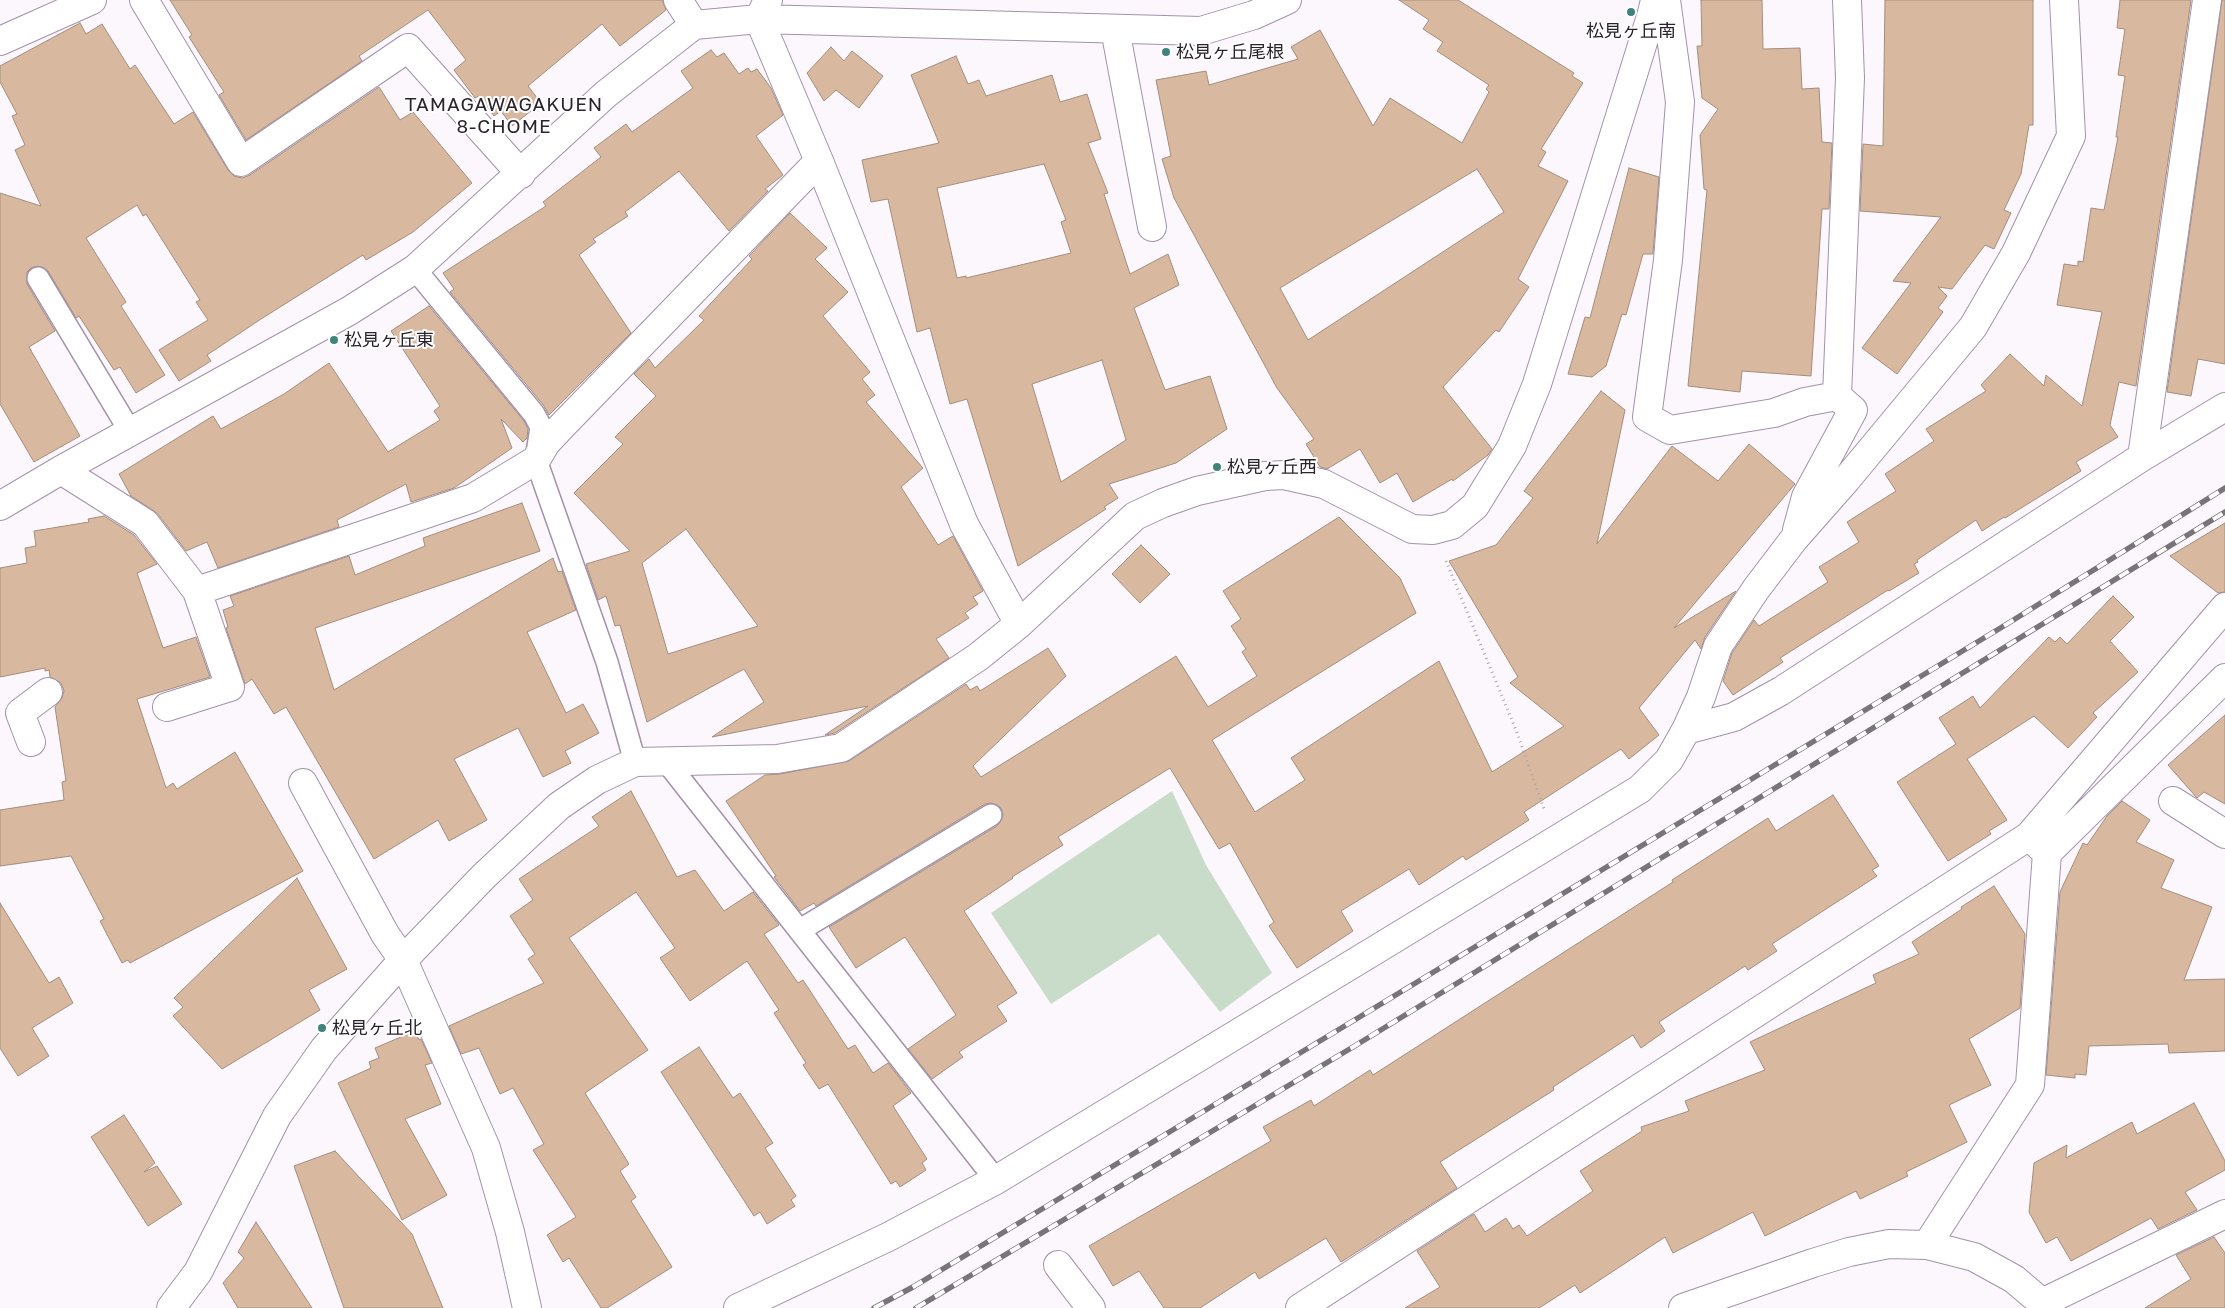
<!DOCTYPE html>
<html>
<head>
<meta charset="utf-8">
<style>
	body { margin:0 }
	canvas { display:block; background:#fbf7fc }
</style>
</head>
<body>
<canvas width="2225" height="1308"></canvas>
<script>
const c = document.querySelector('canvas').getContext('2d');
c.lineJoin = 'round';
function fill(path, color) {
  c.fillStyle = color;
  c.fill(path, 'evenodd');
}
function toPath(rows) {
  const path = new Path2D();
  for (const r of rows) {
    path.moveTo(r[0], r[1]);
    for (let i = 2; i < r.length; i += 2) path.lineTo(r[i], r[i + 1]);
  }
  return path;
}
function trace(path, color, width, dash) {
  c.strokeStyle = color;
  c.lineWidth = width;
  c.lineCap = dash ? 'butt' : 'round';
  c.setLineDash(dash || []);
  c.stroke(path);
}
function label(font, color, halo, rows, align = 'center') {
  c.font = font + ' "Golos Text","Noto Sans JP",sans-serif';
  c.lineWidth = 4;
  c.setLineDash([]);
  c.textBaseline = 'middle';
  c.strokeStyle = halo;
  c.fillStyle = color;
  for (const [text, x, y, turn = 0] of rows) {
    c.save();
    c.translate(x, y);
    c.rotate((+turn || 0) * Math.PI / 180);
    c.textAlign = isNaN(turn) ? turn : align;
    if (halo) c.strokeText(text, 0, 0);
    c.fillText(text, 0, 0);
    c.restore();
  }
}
fill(toPath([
	[1172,791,1206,865,1272,973,1220,1012,1159,934,1051,1004,991,913]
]), '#c8dcc9');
const building = toPath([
	[170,0,662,0,666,10,620,46,602,24,528,86,541,103,512,126,501,111,494,116,479,96,475,98,454,70,466,60,428,10,359,56,362,61,246,140,219,95,224,92,189,37,192,35,170,0],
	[1399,0,1458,0,1574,73,1572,76,1583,83,1541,149,1546,152,1538,166,1568,181,1518,279,1529,287,1499,332,1496,330,1443,387,1492,449,1488,455,1453,481,1452,479,1413,502,1397,473,1380,483,1360,449,1327,469,1320,467,1306,444,1314,439,1277,388,1174,198,1162,159,1171,156,1156,80,1206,71,1209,85,1298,59,1291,47,1320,30,1373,126,1390,98,1462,143,1489,92,1486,89,1489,85,1437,51,1443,42,1423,29,1429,20,1399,0],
	[1477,169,1504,212,1308,340,1280,288,1477,169],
	[1701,0,1762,0,1763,49,1800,48,1802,89,1819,88,1822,142,1832,143,1829,209,1822,209,1811,376,1742,371,1740,392,1688,386,1707,190,1704,189,1700,135,1718,109,1702,98,1697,46,1702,46,1701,0],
	[1885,0,2033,0,2033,125,2029,125,2021,174,2004,210,2011,213,1994,249,1985,245,1952,289,1938,287,1947,296,1938,308,1943,312,1897,374,1862,348,1911,283,1893,281,1941,217,1860,211,1863,144,1883,146,1885,0],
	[2120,0,2191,0,2136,386,2119,382,2110,425,2118,437,2076,462,2081,471,2005,518,2004,517,1982,531,1976,520,1917,560,1918,562,1914,564,1919,573,1889,591,1888,590,1780,658,1783,662,1733,695,1723,681,1732,653,1754,620,1759,626,1828,582,1819,567,1859,542,1847,522,1896,491,1885,474,1934,441,1926,429,1986,391,1981,385,2010,354,2044,386,2046,375,2082,406,2102,312,2057,305,2064,264,2078,266,2078,261,2083,262,2091,208,2104,210,2118,137,2116,137,2125,76,2118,75,2125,29,2117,28,2120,0],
	[2222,0,2225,0,2225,364,2198,359,2191,396,2167,392,2222,0],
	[80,23,86,34,102,24,130,69,135,65,174,124,193,112,228,170,234,176,242,178,250,175,379,87,400,120,413,112,472,183,413,232,366,260,363,255,261,319,207,355,211,361,179,381,159,350,208,320,196,302,200,300,146,214,143,216,137,205,86,238,126,302,121,306,165,375,136,393,120,367,114,370,79,316,76,318,48,271,38,266,31,268,27,272,27,284,55,331,29,347,80,436,34,462,0,404,0,193,41,206,15,150,25,145,12,116,17,114,0,82,0,66,80,23],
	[831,47,844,61,852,51,883,76,859,108,836,90,824,101,807,73,831,47],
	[711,50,717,57,724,53,739,74,748,68,751,72,757,69,771,88,783,115,756,136,783,175,765,189,768,191,729,231,679,171,625,212,628,216,593,239,596,242,579,255,631,333,549,415,544,406,450,292,454,289,443,273,546,206,543,202,601,157,594,148,626,124,632,132,693,88,681,71,711,50],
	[956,56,968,84,979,80,986,96,1052,75,1060,102,1087,94,1101,139,1088,143,1108,193,1104,194,1130,274,1168,254,1179,285,1134,308,1165,390,1210,376,1227,429,1176,463,1109,484,1118,498,1104,507,1106,509,1018,566,967,399,950,404,930,328,917,332,888,199,871,202,862,160,939,143,911,75,956,56],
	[1044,164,1066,220,1061,222,1071,253,966,278,966,276,957,278,937,188,1044,164],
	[1102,360,1126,440,1061,482,1032,384,1102,360],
	[1629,168,1659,177,1653,254,1643,254,1626,315,1622,314,1606,366,1592,377,1568,374,1585,317,1590,318,1629,168],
	[790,213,827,248,815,259,848,292,823,316,870,372,862,379,875,395,866,402,923,468,901,487,938,545,953,536,983,591,973,597,978,604,965,613,969,618,936,639,949,658,835,733,825,735,868,706,712,737,764,702,744,669,647,722,620,625,615,626,606,596,598,600,586,564,630,551,574,493,623,444,615,437,656,396,634,374,649,359,655,368,704,320,699,316,752,259,749,256,790,213],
	[686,529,758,626,668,654,642,563,686,529],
	[429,306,524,421,528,429,527,438,523,442,501,419,512,448,454,488,411,502,406,484,337,520,339,527,218,568,207,542,186,551,157,513,131,496,119,474,213,416,221,429,284,394,329,363,388,452,440,420,434,411,440,406,391,331,429,306],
	[1601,391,1625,410,1597,544,1672,446,1718,481,1749,444,1795,484,1674,628,1736,591,1705,637,1701,649,1695,640,1639,708,1659,735,1629,759,1621,749,1524,812,1529,820,1466,860,1463,856,1419,885,1409,869,1341,911,1353,931,1297,968,1269,926,1274,922,1230,843,1219,849,1170,768,1058,837,1063,845,1012,877,1013,878,964,911,1017,993,997,1006,1007,1021,959,1052,963,1057,932,1079,908,1049,956,1015,905,937,856,968,829,927,997,826,1003,815,1001,808,991,803,985,804,816,906,814,903,800,911,774,877,776,876,726,801,765,775,780,774,849,761,966,684,970,690,977,686,980,691,1048,648,1066,676,973,766,981,777,1176,656,1208,707,1257,676,1242,652,1246,649,1231,626,1241,619,1223,591,1339,517,1400,578,1416,613,1212,740,1255,812,1305,780,1291,758,1439,661,1492,772,1564,726,1510,683,1518,677,1449,561,1496,545,1533,498,1524,491,1601,391],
	[522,503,540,551,315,628,334,690,553,558,558,572,562,571,576,610,527,632,566,713,583,704,599,733,565,751,571,763,543,777,518,728,454,759,487,820,449,841,438,820,374,859,286,707,274,714,252,679,245,684,226,628,228,627,223,610,234,606,230,596,349,556,355,575,425,546,423,538,522,503],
	[104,516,134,535,157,564,137,573,163,648,196,637,210,677,137,699,166,788,173,783,177,789,235,752,303,871,130,963,128,960,122,963,100,921,104,919,71,856,0,866,0,810,64,800,62,782,66,781,55,707,62,698,64,691,61,683,50,677,49,670,45,671,45,668,0,677,0,568,27,563,25,548,36,546,34,531,89,522,88,519,104,516],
	[2225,523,2225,592,2218,593,2170,556,2225,523],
	[1141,545,1170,574,1140,603,1112,574,1141,545],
	[2113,596,2134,617,2110,641,2138,672,2093,713,2097,717,2068,748,2034,716,1967,759,2007,820,1989,831,1991,834,1948,861,1897,782,1956,744,1939,718,1973,696,1980,708,2049,637,2055,642,2060,637,2067,644,2113,596],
	[2225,715,2225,804,2204,792,2197,798,2168,765,2225,715],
	[631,791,677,877,695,870,724,911,753,892,779,925,764,934,798,983,803,980,848,1049,855,1045,873,1073,888,1063,911,1093,893,1106,927,1159,922,1163,926,1170,900,1187,896,1181,891,1184,828,1084,819,1089,803,1065,806,1063,774,1013,779,1010,747,961,690,1001,660,958,675,948,636,892,569,938,648,1050,585,1093,629,1164,620,1171,636,1197,631,1201,672,1267,607,1308,601,1308,569,1258,563,1262,547,1235,576,1217,533,1150,544,1144,513,1088,500,1094,479,1048,461,1054,449,1026,544,983,528,959,535,954,510,916,533,900,519,879,599,826,592,817,631,791],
	[1833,795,1879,866,1872,870,1877,876,1772,944,1777,951,1748,970,1745,966,1659,1022,1665,1031,1641,1048,1633,1035,1553,1087,1554,1090,1440,1162,1457,1188,1341,1262,1326,1238,1259,1279,1255,1272,1200,1308,1164,1308,1139,1271,1113,1286,1089,1246,1271,1141,1263,1127,1311,1100,1314,1106,1370,1070,1373,1075,1673,882,1672,880,1768,818,1776,831,1833,795],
	[2122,801,2150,820,2136,842,2174,860,2161,888,2212,907,2184,980,2225,979,2225,1051,2169,1053,2168,1044,2089,1046,2086,1075,2075,1074,2075,1078,2046,1075,2060,892,2083,843,2087,845,2107,816,2122,801],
	[297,878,347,969,309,990,320,1010,222,1069,173,1016,183,1007,174,998,297,878],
	[1994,886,2025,934,2020,1008,1969,1039,1991,1085,1949,1105,1967,1142,1906,1172,1908,1176,1860,1199,1856,1191,1765,1236,1753,1212,1673,1253,1665,1237,1580,1293,1575,1285,1539,1308,1405,1308,1440,1287,1417,1251,1474,1214,1485,1232,1506,1218,1513,1229,1519,1225,1527,1236,1593,1191,1580,1171,1642,1131,1641,1127,1689,1111,1685,1101,1765,1070,1750,1042,1876,983,1873,975,1919,954,1912,942,1962,909,1961,907,1994,886],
	[0,903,49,983,59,977,73,1003,32,1028,49,1056,18,1076,0,1048,0,903],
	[415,1031,419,1040,421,1039,432,1063,425,1065,441,1104,405,1119,447,1195,402,1220,338,1083,371,1068,369,1062,379,1058,375,1048,415,1031],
	[699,1047,733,1098,740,1093,773,1143,765,1148,796,1196,791,1200,795,1206,767,1224,760,1212,754,1216,661,1072,699,1047],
	[2194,1103,2225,1161,2225,1170,2185,1192,2197,1210,2158,1229,2151,1218,2071,1261,2057,1237,2046,1243,2029,1212,2034,1163,2067,1145,2066,1158,2132,1122,2137,1134,2194,1103],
	[124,1115,155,1163,144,1172,157,1166,182,1204,148,1226,91,1137,124,1115],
	[335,1151,412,1234,443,1308,344,1308,294,1166,335,1151],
	[256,1222,312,1308,238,1308,223,1283,244,1258,238,1252,256,1222],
	[2214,1237,2225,1253,2225,1308,2145,1308,2191,1279,2176,1255,2214,1237]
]);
fill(building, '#d8b9a0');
trace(building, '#a48d7b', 1);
const lane = toPath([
	[415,269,534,414,541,427,536,460,607,662,635,762],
	[38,278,131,433],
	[666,761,996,1180],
	[800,930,991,815]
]);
const street = toPath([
	[144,0,241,162,408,48,521,174],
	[678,0,694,25],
	[768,0,759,19,819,161,964,524,1019,624],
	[1666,0,1680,102,1668,260,1647,417,1670,430,1774,413,1805,402,1837,396],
	[1115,29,1152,227],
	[0,41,92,0],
	[2142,457,2207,0],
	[61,470,145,523,197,591,473,498,536,460,546,443,562,426,819,161],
	[0,506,61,470,349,311,415,269,606,94,694,25,759,19,1201,31,1254,15,1287,0],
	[1797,530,1806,497,1853,410,1837,396,1850,78,1847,0],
	[167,707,230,687,197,591],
	[1686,730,1701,697,1718,646,1756,589,1794,539,1846,480,1973,327,2016,253,2071,136,2064,0],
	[31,742,20,713,48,692],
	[303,783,385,934,403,960,486,1148,510,1232,527,1308],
	[2173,801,2225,834],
	[2047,853,2225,678],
	[1927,1245,2030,1085,2047,853,2029,836],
	[1058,1265,1091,1308],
	[2044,1302,2225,1214],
	[171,1308,198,1272,277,1116,324,1049,403,960,484,876,559,806,597,780,635,762,777,759,841,748,978,657,1019,624,1135,516,1163,503,1197,491,1265,476,1284,475,1324,484,1412,529,1433,530,1452,525,1475,506,1512,446,1537,384,1652,13,1655,0],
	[738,1308,888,1237,996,1180,1382,946,1640,789,1669,760,1686,730,1734,717,1781,691,2142,457,2225,407],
	[1300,1308,2029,836,2225,607]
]);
const secondary = toPath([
	[1683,1308,1813,1263,1849,1252,1889,1244,1927,1245,1974,1257,2014,1279,2048,1308]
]);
trace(lane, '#a392a9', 24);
trace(street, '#a392a9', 30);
trace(secondary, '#a392a9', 30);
trace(toPath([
	[1446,561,1516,730,1544,809]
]), '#aba6ac', 3, [1, 4]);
trace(lane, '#fff', 21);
trace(street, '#fff', 28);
trace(secondary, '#fff', 28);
const rail = toPath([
	[874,1308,913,1287,1343,1027,2007,624,2225,488],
	[916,1308,1353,1047,2225,512]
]);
trace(rail, '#79737a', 5.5);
trace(rail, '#fff', 4, [11]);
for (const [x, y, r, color] of [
	[1631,12,5,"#3f847a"],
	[1166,52,5,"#3f847a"],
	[334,340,5,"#3f847a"],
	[1217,467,5,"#3f847a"],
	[322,1028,5,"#3f847a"]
]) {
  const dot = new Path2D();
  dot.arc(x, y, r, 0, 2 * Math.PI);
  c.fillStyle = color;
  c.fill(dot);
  trace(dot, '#fff', 2);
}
label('18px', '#2a232c', '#fff', [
	["松見ヶ丘南",1631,31,"center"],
	["松見ヶ丘尾根",1176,52],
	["松見ヶ丘東",344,340],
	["松見ヶ丘西",1227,467],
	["松見ヶ丘北",332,1028]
], 'left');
c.letterSpacing = '1px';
label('19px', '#2a232c', '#fff', [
	["TAMAGAWAGAKUEN",504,105],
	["8-CHOME",504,127]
]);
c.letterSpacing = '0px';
</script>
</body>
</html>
